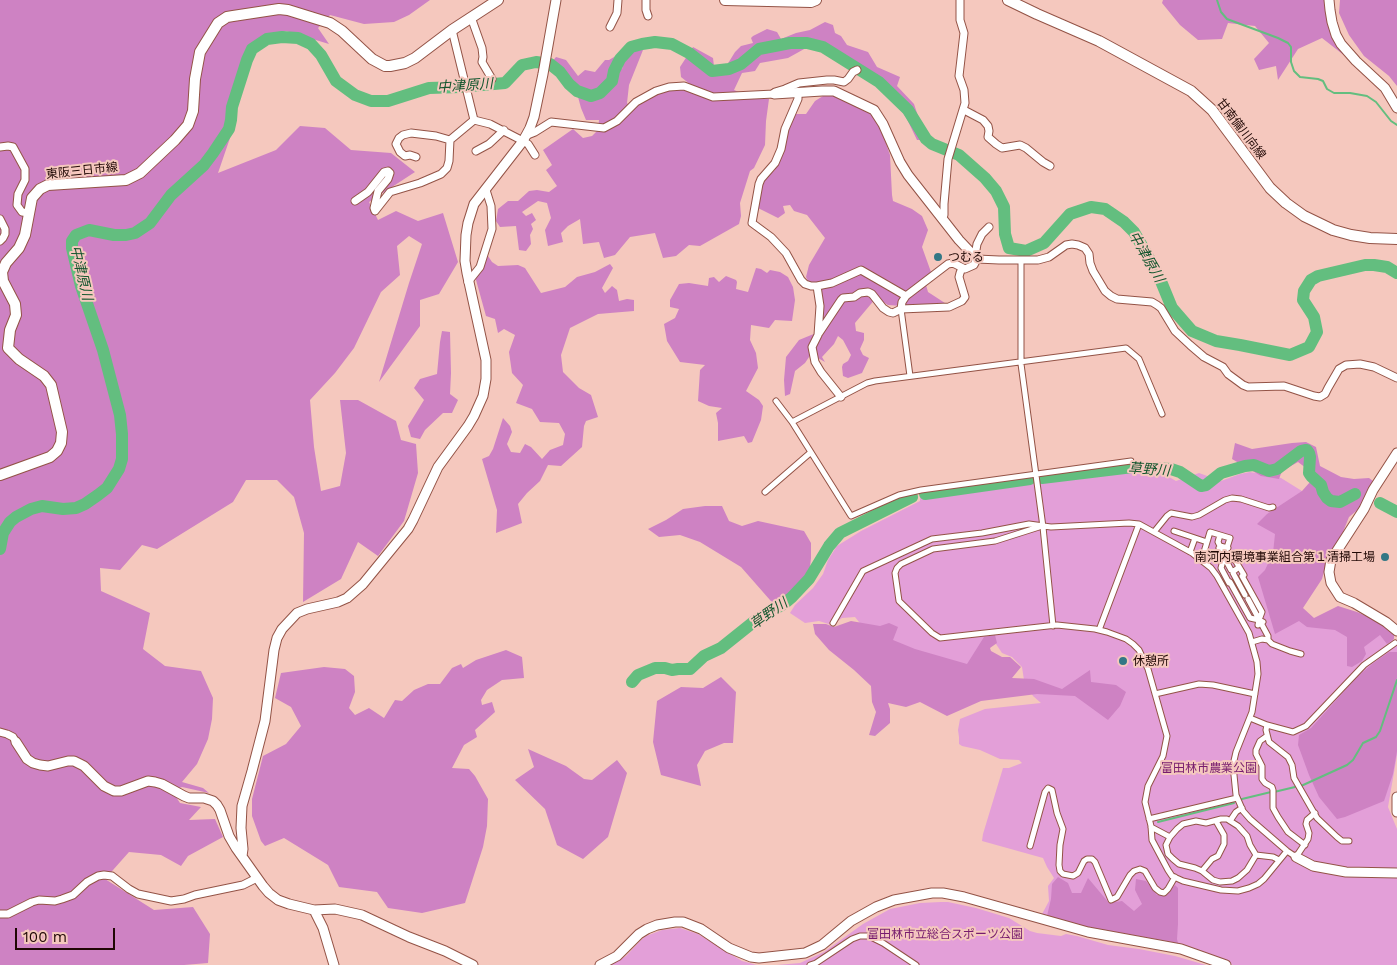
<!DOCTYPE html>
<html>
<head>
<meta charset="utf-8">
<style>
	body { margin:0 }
	#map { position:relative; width:1397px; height:965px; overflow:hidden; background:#f5c8be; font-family:"Work Sans",sans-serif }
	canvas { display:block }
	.scale { position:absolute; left:15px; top:928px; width:100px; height:22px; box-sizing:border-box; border:2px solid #1f0704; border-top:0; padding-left:6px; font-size:15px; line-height:18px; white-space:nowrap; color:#1f0704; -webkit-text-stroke:4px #f5c8be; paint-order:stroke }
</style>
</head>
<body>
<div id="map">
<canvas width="1397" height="965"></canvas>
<div class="scale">100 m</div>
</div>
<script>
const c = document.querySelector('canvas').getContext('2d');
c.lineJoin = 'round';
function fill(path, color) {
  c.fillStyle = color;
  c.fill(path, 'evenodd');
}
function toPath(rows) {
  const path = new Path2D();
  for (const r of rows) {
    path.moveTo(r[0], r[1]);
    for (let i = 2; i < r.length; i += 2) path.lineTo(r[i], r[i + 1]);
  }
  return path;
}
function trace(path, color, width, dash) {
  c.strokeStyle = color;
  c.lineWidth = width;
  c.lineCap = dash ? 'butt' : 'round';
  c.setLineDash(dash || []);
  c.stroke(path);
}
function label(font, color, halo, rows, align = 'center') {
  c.font = font + ' "Work Sans","Noto Sans JP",sans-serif';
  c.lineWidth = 4;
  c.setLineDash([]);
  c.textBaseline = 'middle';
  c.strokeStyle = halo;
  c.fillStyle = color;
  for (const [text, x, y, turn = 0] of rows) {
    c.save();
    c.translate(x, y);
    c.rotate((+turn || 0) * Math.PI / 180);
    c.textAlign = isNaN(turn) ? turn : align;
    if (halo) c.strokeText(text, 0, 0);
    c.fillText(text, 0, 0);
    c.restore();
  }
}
fill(toPath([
	[1132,469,1159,471,1176,481,1199,473,1221,481,1240,474,1250,472,1281,478,1310,496,1299,610,1313,622,1391,637,1397,644,1397,755,1388,807,1397,829,1397,965,1233,965,1200,951,1087,929,1041,916,1049,901,1048,886,1054,878,1047,867,1043,858,982,841,983,834,1003,768,1009,768,1022,763,1019,760,1000,759,980,750,962,746,959,744,959,737,958,730,960,719,985,709,1041,703,1033,696,1024,680,1022,667,1012,657,1002,653,992,638,966,666,920,654,863,627,855,617,842,618,832,625,819,621,805,623,790,613,795,605,813,588,823,574,828,560,837,546,861,531,920,501,920,497,963,490],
	[941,902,948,902,976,908,1009,918,1030,931,1037,933,1061,936,1066,934,1077,936,1108,945,1139,949,1175,956,1206,965,777,965,800,963,824,952,863,924,890,909,920,903],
	[680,928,698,934,742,961,757,965,611,965,626,956,641,940,646,936,662,930]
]), '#e39fd8');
fill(toPath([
	[0,0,430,0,409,15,394,22,364,24,330,15,318,28,329,44,286,31,261,39,247,50,236,85,230,138,218,173,276,150,300,126,325,128,351,150,391,153,415,172,369,202,378,220,396,211,418,221,443,213,458,262,439,294,420,300,420,326,379,382,409,283,422,244,409,236,397,246,400,275,381,292,354,348,335,373,310,400,314,447,321,491,340,486,346,453,340,400,358,400,396,421,401,440,416,444,418,473,404,521,378,556,358,542,341,579,303,602,304,533,294,497,277,480,246,480,233,502,157,549,142,545,120,570,100,568,101,591,150,613,143,649,165,666,201,671,213,698,212,719,208,739,197,764,182,782,203,788,209,793,182,787,172,791,180,803,201,807,189,820,215,819,223,837,188,856,181,866,161,855,129,852,105,879,154,910,193,907,210,934,208,963,184,965,0,965],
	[1163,0,1325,0,1328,26,1345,56,1322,38,1298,49,1278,80,1276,66,1259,70,1254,59,1269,43,1255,26,1228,23,1222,39,1198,40,1180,25,1162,3],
	[1340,0,1397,0,1397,86,1389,76,1364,56,1349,35,1339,13],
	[825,22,833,25,835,33,841,36,847,45,868,52,877,67,900,77,897,86,914,104,919,119,924,126,922,140,917,140,906,117,891,97,871,80,844,64,833,48,815,43,788,58,760,63,755,71,742,73,734,90,753,98,769,99,766,121,765,145,754,168,750,171,740,203,741,216,739,224,700,246,689,245,676,256,663,258,655,233,630,237,615,255,604,258,599,242,583,244,580,219,568,226,561,233,563,242,548,246,545,230,551,218,547,203,538,201,522,212,526,216,532,213,536,220,531,224,533,229,530,235,531,244,526,251,519,250,516,226,500,227,496,221,498,209,508,201,518,201,529,191,537,190,549,192,557,186,546,170,552,165,543,150,573,129,583,138,592,136,598,130,599,120,586,120,581,108,574,82,552,62,556,57,566,60,578,76,585,70,595,72,605,60,609,60,614,57,613,68,622,69,625,57,632,50,643,50,629,85,627,103,633,110,641,103,661,92,683,89,691,85,681,77,680,67,693,47,713,58,714,66,718,67,727,65,735,52,741,46,753,43,751,38,753,36,767,29,777,32,781,39,796,33,810,30],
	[834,94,872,113,880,126,890,155,892,195,893,201,912,209,922,216,928,230,922,247,931,272,926,285,928,292,948,305,917,307,888,305,876,298,855,323,856,331,864,333,864,340,860,349,863,355,869,358,862,373,848,378,843,376,842,367,843,364,848,361,851,355,843,340,838,336,834,344,822,357,825,362,811,354,805,363,795,371,790,394,785,396,784,380,786,357,799,340,821,331,822,289,818,284,809,283,806,277,809,265,825,238,807,215,794,211,790,205,783,206,785,213,778,218,758,208,761,184,767,176,775,170,785,144,789,125,795,114,806,114,815,101,823,96],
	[488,256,492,262,498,266,518,265,525,268,541,293,565,287,577,277,595,272,610,264,613,268,602,288,605,293,612,286,617,290,619,301,627,299,634,300,634,311,598,314,570,328,561,355,563,372,579,388,591,395,598,417,586,421,584,426,582,447,561,466,548,465,540,481,527,493,518,504,522,523,496,533,497,510,482,459,489,456,493,449,503,418,510,426,512,432,507,444,511,452,520,453,525,444,531,447,542,459,550,450,563,445,565,434,559,423,540,422,532,409,516,403,523,385,512,373,509,352,515,335,504,329,498,333,495,319,486,316,476,280,475,277],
	[756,268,761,269,767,273,770,270,780,272,788,277,793,287,795,300,792,321,775,320,769,328,751,325,750,340,756,353,758,368,746,391,759,400,763,406,761,420,752,442,748,443,744,436,718,441,718,423,716,413,722,408,709,406,698,401,700,370,705,365,680,362,667,341,664,324,675,318,679,309,670,307,670,300,679,284,689,283,708,286,709,278,714,277,719,282,726,276,736,280,737,282,736,289,748,292],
	[442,331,450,332,451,373,450,394,458,400,452,413,443,413,425,430,420,439,411,437,408,426,424,400,414,388,420,379,437,374,440,342],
	[1306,442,1316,447,1320,466,1341,477,1354,479,1369,478,1373,481,1366,493,1361,507,1349,517,1339,542,1327,561,1322,579,1303,608,1314,618,1338,606,1357,612,1378,621,1394,635,1394,639,1387,644,1380,635,1364,647,1366,654,1362,661,1352,667,1347,666,1347,637,1335,630,1307,627,1299,621,1275,634,1258,577,1265,570,1273,553,1275,534,1257,524,1267,514,1302,491,1310,482,1306,468,1298,462,1282,471,1279,479,1261,476,1232,459,1235,443,1252,449,1292,443],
	[705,506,722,506,729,521,742,526,758,521,804,531,811,543,811,558,809,576,798,592,777,608,741,567,700,542,680,535,659,537,648,529,666,520,683,509],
	[851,621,880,626,889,623,898,627,893,640,915,649,967,664,984,637,995,635,997,643,990,648,991,651,1002,657,1010,657,1021,667,1012,678,1034,679,1062,689,1090,670,1091,682,1116,685,1126,692,1120,706,1108,720,1075,696,1037,694,981,701,947,716,920,702,906,707,888,703,890,709,890,723,875,736,869,735,876,712,872,702,871,686,854,670,829,650,815,634,813,624,826,624,834,627],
	[506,650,522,657,524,678,502,680,487,690,481,700,482,705,492,702,495,712,475,730,477,737,464,745,452,768,469,769,475,776,488,799,487,826,483,847,465,903,422,913,388,908,377,892,339,887,328,865,284,838,265,846,261,841,252,816,252,799,263,756,286,744,301,726,291,707,275,698,281,673,324,667,345,669,354,676,355,692,349,708,355,715,369,708,384,718,395,700,402,701,414,690,428,684,440,684,452,668,461,664,463,668,476,660],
	[1389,652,1397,652,1397,751,1393,774,1384,801,1345,817,1337,819,1319,797,1309,775,1298,745,1299,735,1311,728,1357,677,1372,664],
	[721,677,736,692,733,743,724,743,705,751,697,765,701,786,661,775,653,742,657,701,681,687,703,688],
	[528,749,566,766,584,779,592,780,617,760,627,773,608,837,583,859,557,845,545,809,515,780,534,767],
	[1058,877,1068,883,1072,893,1081,893,1088,878,1109,903,1122,901,1134,911,1142,904,1135,890,1136,879,1146,881,1157,895,1165,896,1175,885,1178,888,1178,924,1177,939,1178,943,1088,927,1047,916,1051,899,1052,884]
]), '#ce82c3');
trace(toPath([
	[1217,0,1221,12,1227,19,1278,38,1288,43,1291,47,1291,62,1294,71,1300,77,1318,79,1323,81,1327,89,1334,93,1350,93,1367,96,1376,102,1391,121,1397,125],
	[1301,786,1347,765,1353,760,1363,743,1376,737,1380,731,1397,680],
	[1274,792,1295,787],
	[1242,799,1271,792],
	[1158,822,1234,803]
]), '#63be7f', 2);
trace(toPath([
	[1042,478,1133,467,1171,469,1180,472,1201,486,1206,485,1221,473,1245,466,1254,465,1269,471,1277,469,1301,451,1305,450,1307,450,1309,453,1310,457,1309,473,1311,476,1321,485,1323,492,1327,498,1331,501,1340,502,1355,494],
	[925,494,1030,479],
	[1380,503,1397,512],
	[0,549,3,533,10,522,16,517,31,509,42,506,63,509,76,508,85,504,98,495,107,488,119,469,122,459,122,434,120,415,103,350,81,286,72,248,72,241,76,235,89,230,114,235,126,235,135,233,150,223,171,195,204,165,213,153,229,129,231,120,232,107,247,60,252,49,267,39,282,37,298,38,311,44,321,55,336,81,355,95,371,101,388,101,429,88,460,87,505,83,522,65,536,62,550,64,560,72,569,84,577,91,591,96,600,93,612,81,614,71,620,59,631,47,642,44,655,42,672,44,689,53,712,71,729,69,741,64,759,49,790,43,807,43,823,47,879,82,908,110,926,139,932,144,959,155,985,178,996,191,1004,207,1005,234,1009,248,1026,251,1044,243,1070,214,1091,207,1105,209,1124,222,1134,232,1158,274,1172,308,1192,331,1216,341,1240,345,1290,355,1309,347,1317,332,1314,317,1303,300,1304,291,1311,280,1318,276,1365,265,1374,265,1387,267,1397,273],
	[632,682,638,675,655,668,665,668,672,670,678,669,690,669,704,656,721,648,756,620,785,603,792,597,809,579,829,546,840,533,912,497]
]), '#63be7f', 12);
const pedestrian = toPath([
	[1021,261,1021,364,1043,527,1053,626],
	[901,309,910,376],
	[776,401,792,422,851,516,899,495,921,490,1131,461],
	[792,422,867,383,875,381,1126,348,1139,359,1162,414],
	[765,492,810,453],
	[1039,527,995,541,933,549,901,564,897,568,895,573,899,601,932,633,940,638,1057,625,1095,629,1107,632,1126,639,1133,644,1139,650,1148,669,1167,736,1163,756,1148,786,1145,802,1151,826,1152,840,1168,870,1172,876,1183,881,1221,890,1238,891,1249,888,1258,884,1264,879,1287,851],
	[1174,531,1207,542],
	[1154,532,1167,516,1171,513,1192,517,1199,515,1225,500,1232,498,1241,499,1269,508,1273,507],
	[1220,535,1218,542,1220,546,1228,548],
	[1219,548,1231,570,1234,571],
	[1190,552,1195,538],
	[1239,567,1234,571,1233,573,1245,595],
	[1248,599,1268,636,1268,640],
	[833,623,863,571,932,539,982,533,1029,524,1051,527,1129,523,1139,524,1192,553,1211,568,1217,576,1249,633,1257,662,1258,674,1252,712,1236,752,1233,765,1236,795,1243,811,1250,819,1287,851,1296,857,1308,839,1309,833,1306,824,1307,820,1315,813],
	[1258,625,1259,620,1262,612,1242,576,1244,575,1235,560,1224,557,1204,552,1210,532,1230,538,1224,557,1221,568,1229,583,1230,582,1250,618,1259,620,1263,622],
	[1099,630,1139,524],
	[1252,642,1262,639,1268,640,1272,644,1290,651,1301,654],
	[1155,694,1199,684,1213,685,1255,694],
	[1250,718,1267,725,1293,732,1306,726,1364,665,1395,643],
	[1267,725,1266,730,1269,742,1288,757,1292,765,1294,778,1317,818,1337,837,1342,841,1349,841],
	[1267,736,1260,741,1256,750,1256,754,1262,766,1262,779,1265,783,1272,787,1273,790,1273,808,1278,817,1288,832,1305,845],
	[1149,819,1237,798],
	[1221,819,1227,819,1238,826,1247,836,1250,845,1256,855,1247,870,1238,878,1232,881,1220,882,1213,880,1202,871,1195,868,1179,864,1173,859,1168,854,1166,845,1170,837,1177,829,1183,824,1196,821,1206,823,1221,819],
	[1230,821,1236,812,1242,808],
	[1151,827,1170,837],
	[1030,846,1045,792,1048,788,1052,790,1057,813,1063,829,1060,845,1059,865,1060,871,1063,874,1073,876,1078,873,1084,861,1087,859,1092,859,1095,862,1111,900,1117,897,1130,875,1134,871,1140,869,1145,871,1155,888,1160,892,1164,893,1168,889,1175,877],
	[1256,855,1273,857,1279,860],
	[1202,871,1212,859,1218,856,1224,844,1224,835,1216,821],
	[810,965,816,963,852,939,860,936,869,936,883,943,916,965]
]);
const minor = toPath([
	[646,0,646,10,648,16],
	[471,17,482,48,483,57,482,62,492,79],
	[610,27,617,13,618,0],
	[452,30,474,120],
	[798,94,798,99,785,129,781,149,775,163,761,179,759,184,752,223,771,237,786,253,801,280,805,284,811,286,817,286,820,306,818,335,812,347,815,362,821,372,841,397],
	[964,110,983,120,988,126,989,131,988,137,996,144,1002,148,1020,145,1026,148,1043,162,1050,166],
	[474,120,490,124,523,141,528,144,535,155],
	[525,136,535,132,551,122,604,128,617,121,636,102,656,91,669,87,684,86,713,97,774,94,775,92,785,89,799,83,827,80,834,80,844,82,848,79,853,72,857,70],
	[0,147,8,146,13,147,25,169,25,180,18,194,17,205,22,212,29,213],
	[476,151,489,144,504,130],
	[416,157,410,155,405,156,400,152,396,144,399,138,403,135,411,133,436,136,450,140],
	[355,201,368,192,384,172,388,171,390,173,388,179,378,191,374,208,375,211,390,192,420,183,441,174,447,168,449,161,450,140,474,120],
	[942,218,944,215,944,204,948,159,965,103,964,90,959,76,964,33,960,20,960,0],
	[0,219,5,229,5,234,3,238,0,241],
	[977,259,999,260,1038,260,1049,257,1066,245,1072,244,1078,245,1085,248,1089,254,1090,263,1093,271,1105,291,1111,296,1117,299,1152,302,1157,305,1161,308,1175,331,1190,345,1204,357,1223,367,1228,374,1243,385,1248,387,1284,386,1314,396,1320,397,1325,394,1328,388,1339,369,1346,365,1360,364,1374,367,1397,378],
	[468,282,480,267,492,229,491,206,486,190],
	[817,286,832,283,861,270,906,296],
	[901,309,902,302,906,296,948,264,953,263,965,269,974,265,977,259,976,250,977,244,982,234,989,227],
	[819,333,841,300,843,298,854,297,860,293,868,292,872,294,883,308,889,312,893,313,901,309,949,307,962,301,965,297,959,277,960,273,962,268],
	[0,732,7,734,13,737,16,742],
	[0,914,8,914,32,902,39,900,55,901,62,899,73,895,87,882,98,876,104,875,112,876,129,889,138,894,171,901,184,899,195,895,243,885,257,878]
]);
const tertiary = toPath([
	[1329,0,1330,10,1332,22,1336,35,1341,44,1356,61,1385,88,1397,108],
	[774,94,822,91,834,91,874,110,883,124,900,162,908,175,959,240,977,259],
	[1397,453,1373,490,1364,509,1331,560,1329,572,1331,583,1340,597,1354,603,1386,622,1397,631],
	[16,742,27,759,33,763,40,765,48,766,68,761,74,761,84,766,104,786,114,791,121,791,148,781,155,782,162,784,184,796,189,798,204,798,213,801,217,805,220,810,229,836,236,848,263,886,269,893,278,900,289,904,314,910,335,909,362,915,409,937,445,951,473,965],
	[1397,797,1397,812],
	[242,856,243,849,241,828,242,806,252,771,265,721,274,650,277,638,282,629,297,613,307,609,338,602,347,598,363,584,408,529,413,520,438,467,468,426,474,416,483,396,486,379,486,360,467,273,465,261,466,235,468,223,474,204,523,141,530,128,534,117,543,74,556,0],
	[1296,857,1313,866,1346,872,1397,873],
	[314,910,323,928,334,965],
	[600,965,617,956,639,934,647,929,657,925,675,922,683,922,701,929,729,948,751,957,759,958,805,953,822,945,851,921,876,907,894,900,932,893,943,893,964,897,1088,932,1181,949,1226,965]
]);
const secondary = toPath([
	[725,0,811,2,816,0],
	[1008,0,1037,14,1099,41,1191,91,1212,110,1270,188,1286,203,1304,216,1333,230,1351,235,1370,238,1397,239],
	[0,475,50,457,57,451,61,443,62,432,51,385,44,376,19,359,8,348,10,330,16,315,15,304,3,281,2,272,6,263,19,248,25,235,32,198,40,189,48,185,126,180,140,173,175,140,188,125,193,111,195,79,200,52,218,23,227,17,233,16,279,9,288,10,317,19,330,23,342,31,372,59,385,66,390,66,405,63,415,58,452,30,498,0]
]);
trace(pedestrian, '#935346', 7);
trace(minor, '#935346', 9);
trace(tertiary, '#935346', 11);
trace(secondary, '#935346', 12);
trace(pedestrian, '#fff', 5);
trace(minor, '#fff', 7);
trace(tertiary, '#fff', 9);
trace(secondary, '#fff', 10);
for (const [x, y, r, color] of [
	[938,257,5,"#327785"],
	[1385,557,5,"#327785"],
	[1123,661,5,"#327785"]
]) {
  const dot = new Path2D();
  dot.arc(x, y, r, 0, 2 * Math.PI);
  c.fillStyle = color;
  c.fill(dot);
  trace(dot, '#f5c8be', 2);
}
label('12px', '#1f0704', '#f5c8be', [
	["甘南備川向線",1241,129,53],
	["東阪三日市線",82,171,-6]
]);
label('12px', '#1f0704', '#f5c8be', [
	["つむる",948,257],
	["南河内環境事業組合第１清掃工場",1375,557,"right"],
	["休憩所",1133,661]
], 'left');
label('12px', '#771c6e', '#f5c8be', [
	["富田林市農業公園",1209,768],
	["富田林市立総合スポーツ公園",945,934]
]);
label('italic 14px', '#15572f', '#f5c8be', [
	["中津原川",465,86,-4],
	["中津原川",1146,257,60],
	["中津原川",81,273,77],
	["草野川",1149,470,4],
	["草野川",769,614,-35]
]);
</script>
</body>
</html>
